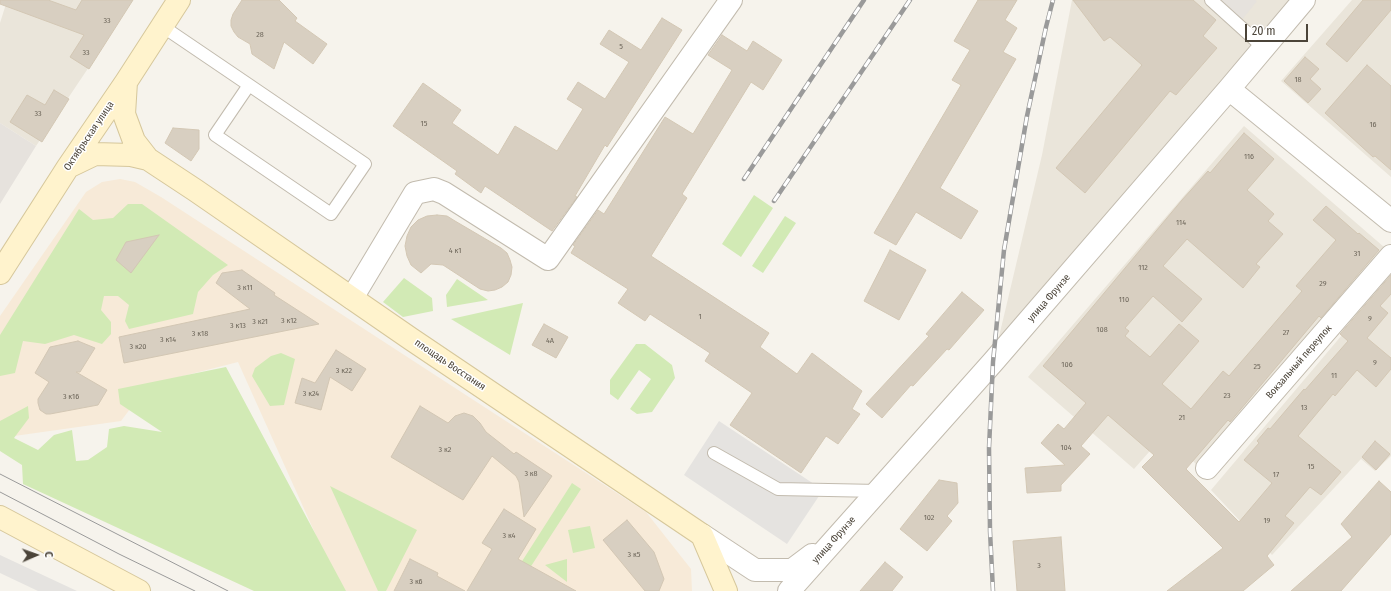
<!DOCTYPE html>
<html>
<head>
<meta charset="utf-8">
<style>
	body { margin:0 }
	#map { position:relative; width:1391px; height:591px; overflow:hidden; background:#f6f3ec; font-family:"Fira Sans Condensed",sans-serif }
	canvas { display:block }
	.north { position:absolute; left:16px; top:535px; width:40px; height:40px; -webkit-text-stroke:3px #fff; paint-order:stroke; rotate:88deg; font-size:11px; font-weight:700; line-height:16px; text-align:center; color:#4b4439 }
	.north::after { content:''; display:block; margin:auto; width:14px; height:18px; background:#4b4439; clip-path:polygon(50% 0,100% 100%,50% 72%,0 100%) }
	.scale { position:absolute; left:1245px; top:24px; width:63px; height:18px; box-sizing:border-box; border:2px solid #4b4439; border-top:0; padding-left:5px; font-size:12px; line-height:14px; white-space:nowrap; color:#4b4439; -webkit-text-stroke:3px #fff; paint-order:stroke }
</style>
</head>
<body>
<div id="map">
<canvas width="1391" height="591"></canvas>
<div class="north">С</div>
<div class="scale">20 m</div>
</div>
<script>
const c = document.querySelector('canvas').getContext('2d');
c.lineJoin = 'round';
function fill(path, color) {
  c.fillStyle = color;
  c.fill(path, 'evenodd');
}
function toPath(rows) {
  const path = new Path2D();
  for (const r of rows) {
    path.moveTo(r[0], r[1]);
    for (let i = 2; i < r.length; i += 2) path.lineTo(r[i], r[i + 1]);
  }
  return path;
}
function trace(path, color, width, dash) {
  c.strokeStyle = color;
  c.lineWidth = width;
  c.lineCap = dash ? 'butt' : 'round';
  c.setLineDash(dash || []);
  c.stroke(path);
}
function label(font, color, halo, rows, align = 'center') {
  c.font = font + ' "Fira Sans Condensed",sans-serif';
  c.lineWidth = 3;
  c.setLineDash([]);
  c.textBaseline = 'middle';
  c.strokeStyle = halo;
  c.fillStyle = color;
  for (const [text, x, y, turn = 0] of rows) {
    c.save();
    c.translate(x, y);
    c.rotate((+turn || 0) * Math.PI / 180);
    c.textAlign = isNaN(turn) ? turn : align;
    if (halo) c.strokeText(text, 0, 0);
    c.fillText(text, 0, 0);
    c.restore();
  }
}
fill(toPath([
	[0,0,132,0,101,49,36,146,0,123,0,23,6,4],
	[1072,0,1304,0,993,362,1042,155],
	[1352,0,1391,0,1391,177,1281,81],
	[1244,126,1384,247,1196,464,1164,435,1134,469,1028,377],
	[1391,277,1391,456,1375,471,1361,459,1272,555,1211,490]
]), '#eae5da');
fill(toPath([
	[120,179,135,182,161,197,646,512,691,569,692,591,341,591,238,362,148,385,121,421,0,438,0,316,86,192,102,182]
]), '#f7ead8');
fill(toPath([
	[1218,0,1255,0,1257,1,1241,21],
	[0,123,36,146,0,204]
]), '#e6e2dd');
fill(toPath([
	[754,195,773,208,741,257,722,244],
	[128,204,142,204,228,265,213,275,198,292,193,314,129,329,125,321,129,305,118,296,104,296,101,310,111,322,111,334,102,344,74,335,45,344,23,341,15,373,0,376,0,335,79,209,93,220,113,218],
	[785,216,796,223,763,273,752,266],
	[404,278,432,298,433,311,403,317,383,302],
	[457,279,488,300,447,307,446,295],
	[523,303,510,355,451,319],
	[636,344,645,344,672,365,675,378,652,412,637,414,630,409,651,379,639,370,618,400,610,394,610,380],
	[281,353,295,359,284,405,270,406,252,376,255,368,271,356],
	[226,367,346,591,254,591,23,484,22,465,0,451,0,421,28,406,29,418,14,438,38,450,54,435,72,430,76,461,88,460,107,447,109,429,124,426,162,432,120,404,118,389],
	[572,483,581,489,515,591,503,591],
	[330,486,417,530,386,591,378,591],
	[590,526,595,548,573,553,568,530],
	[567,559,567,582,545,565]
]), '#d2eab5');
fill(toPath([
	[719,421,823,490,787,544,684,475],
	[0,555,77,591,38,591,0,573]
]), '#e5e3e0');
const building = toPath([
	[0,0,48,0,76,10,82,0,133,0,89,69,70,57,84,35,0,4,0,0],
	[242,0,279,0,297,18,295,21,327,44,313,64,284,42,274,69,252,54,250,44,238,37,234,32,231,26,231,20,233,14,242,0],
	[978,0,1017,0,1005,20,1017,28,1003,52,1016,59,940,188,978,211,961,239,916,212,896,245,874,233,961,85,952,80,970,50,954,41,978,0],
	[1073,0,1193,0,1216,20,1203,36,1217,48,1176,95,1170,91,1085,193,1056,168,1142,65,1110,37,1104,41,1073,0],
	[1363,0,1391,0,1391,10,1347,62,1326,44,1363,0],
	[662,18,682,30,607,147,605,145,575,196,577,197,552,231,485,186,481,193,455,174,457,171,393,126,423,83,461,110,452,123,498,155,515,126,557,151,583,109,567,99,578,82,605,99,629,62,600,44,609,30,641,50,662,18],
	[722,35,747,51,753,41,782,60,763,90,751,82,682,194,687,198,651,256,769,333,760,347,797,374,812,353,862,391,852,409,860,414,838,444,826,436,801,473,730,425,752,393,705,361,710,353,650,314,645,321,618,303,628,289,571,253,575,246,573,245,598,210,604,214,665,117,693,134,732,70,708,55,722,35],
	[1305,57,1319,69,1310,79,1321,89,1308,103,1284,81,1305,57],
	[1367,65,1391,86,1391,170,1375,156,1373,157,1325,113,1367,65],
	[54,90,69,99,42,142,10,122,27,95,45,105,54,90],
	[173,128,199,130,199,149,191,161,165,143,173,128],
	[1244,133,1274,159,1247,190,1274,214,1268,221,1283,234,1256,264,1260,267,1243,288,1187,239,1163,266,1202,299,1182,322,1153,296,1125,328,1129,331,1125,336,1150,357,1179,324,1199,341,1162,384,1191,409,1223,371,1229,376,1302,291,1296,286,1336,240,1313,220,1326,206,1358,234,1359,233,1379,250,1321,318,1319,316,1230,422,1228,420,1186,469,1239,522,1272,483,1244,460,1259,443,1257,441,1268,428,1270,429,1304,389,1305,390,1348,341,1340,334,1391,275,1391,294,1380,306,1388,313,1367,338,1391,358,1391,369,1376,387,1357,370,1335,396,1333,394,1298,436,1341,472,1321,495,1310,487,1285,516,1294,523,1267,556,1274,565,1243,591,1167,591,1223,548,1142,467,1154,455,1108,415,1081,446,1090,454,1061,485,1061,491,1027,493,1025,468,1065,465,1041,443,1058,424,1064,429,1086,403,1043,366,1182,200,1208,171,1210,173,1244,133],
	[437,215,447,216,455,221,501,248,507,253,510,260,512,267,511,275,508,282,502,287,495,290,488,291,480,289,443,265,431,264,421,273,411,265,407,256,405,246,407,236,411,227,418,220,427,216,437,215],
	[159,235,131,273,116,260,126,242,159,235],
	[890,250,926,270,899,320,864,301,890,250],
	[242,270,275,293,274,295,319,324,124,363,119,337,250,309,216,283,222,273,242,270],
	[962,292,984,310,949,350,947,349,913,386,911,385,882,418,866,404,929,336,926,334,962,292],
	[544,324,568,337,556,358,532,345,544,324],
	[78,341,95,348,80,372,76,372,107,390,98,405,50,414,46,414,40,410,38,403,38,399,49,382,35,373,50,347,78,341],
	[336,350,366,369,352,391,330,377,321,410,295,403,302,378,315,383,336,350],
	[420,406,448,423,455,416,464,413,473,416,480,423,486,432,514,454,516,452,552,476,524,517,519,482,516,476,492,456,463,500,391,457,420,406],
	[1375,441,1390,454,1376,470,1362,457,1375,441],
	[939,480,957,483,958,503,947,516,952,521,927,551,900,529,939,480],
	[1379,481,1391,492,1391,534,1341,591,1291,591,1352,537,1341,524,1379,481],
	[504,509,536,529,518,559,576,591,467,591,492,549,482,543,504,509],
	[627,520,654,552,664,579,659,591,645,591,603,540,627,520],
	[1061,537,1065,591,1017,591,1013,541,1061,537],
	[410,559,438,573,437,576,465,591,394,591,410,559],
	[885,562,903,577,892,591,860,591,885,562]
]);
fill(building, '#d8cfc1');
trace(building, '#d3c7b4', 1);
const lane = toPath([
	[1211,0,1264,48],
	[162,26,249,85,365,164,331,214,215,135,249,85],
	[714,453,778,489,879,491]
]);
const street = toPath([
	[1229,89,1391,221],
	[352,298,415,193,434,189,444,193,548,259,731,0],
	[1207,468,1391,256],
	[702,535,755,570,792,570,812,555],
	[789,591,993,362,1229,89,1304,0]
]);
const secondary = toPath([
	[126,82,124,114,134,141,148,159,195,190,411,339,702,535,726,591],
	[68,167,95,154,131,155,148,159],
	[0,273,68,167,126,82,179,0],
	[0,517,139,591]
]);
trace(lane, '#c2bbae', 14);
trace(street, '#c2bbae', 24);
trace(secondary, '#d6c79b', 24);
trace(lane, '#fff', 12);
trace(street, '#fff', 22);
trace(secondary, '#fff3cd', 22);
trace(toPath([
	[0,474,228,591],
	[0,492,119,554,195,591]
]), '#9a9a9a', 1);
const rail = toPath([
	[744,179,864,0],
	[774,201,910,0],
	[993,591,990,531,989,448,993,362,1004,250,1027,116,1046,27,1053,0]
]);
trace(rail, '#9a9a9a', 4.5);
trace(rail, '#fff', 3, [9]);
label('8px', '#6e675b', null, [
	["33",107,21],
	["28",260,35],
	["5",621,47],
	["33",86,53],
	["18",1298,80],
	["33",38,114],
	["15",424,124],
	["16",1373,125],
	["116",1249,157],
	["114",1181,223],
	["4 к1",455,251],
	["31",1357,254],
	["112",1143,268],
	["29",1323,284],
	["3 к11",245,288],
	["110",1124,300],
	["1",700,317],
	["9",1370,319],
	["3 к12",289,321],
	["3 к21",260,322],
	["3 к13",238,326],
	["108",1102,330],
	["27",1286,333],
	["3 к18",200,334],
	["3 к14",168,340],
	["4А",550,341],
	["3 к20",138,347],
	["9",1375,363],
	["106",1067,365],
	["25",1257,367],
	["3 к22",344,371],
	["11",1334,376],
	["3 к24",311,394],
	["23",1227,396],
	["3 к16",71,397],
	["13",1304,408],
	["21",1182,418],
	["104",1066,448],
	["3 к2",445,450],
	["15",1311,467],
	["3 к8",531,474],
	["17",1276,475],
	["102",929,518],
	["19",1267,521],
	["3 к4",509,536],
	["3 к5",634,555],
	["3",1039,566],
	["3 к6",416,582]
]);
label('10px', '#4b4439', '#fff', [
	["Октябрьская улица",89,136,-56],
	["улица Фрунзе",1049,298,-49],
	["Вокзальный переулок",1299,362,-49],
	["площадь Восстания",450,365,34],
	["улица Фрунзе",834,540,-48]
]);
</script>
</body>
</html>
